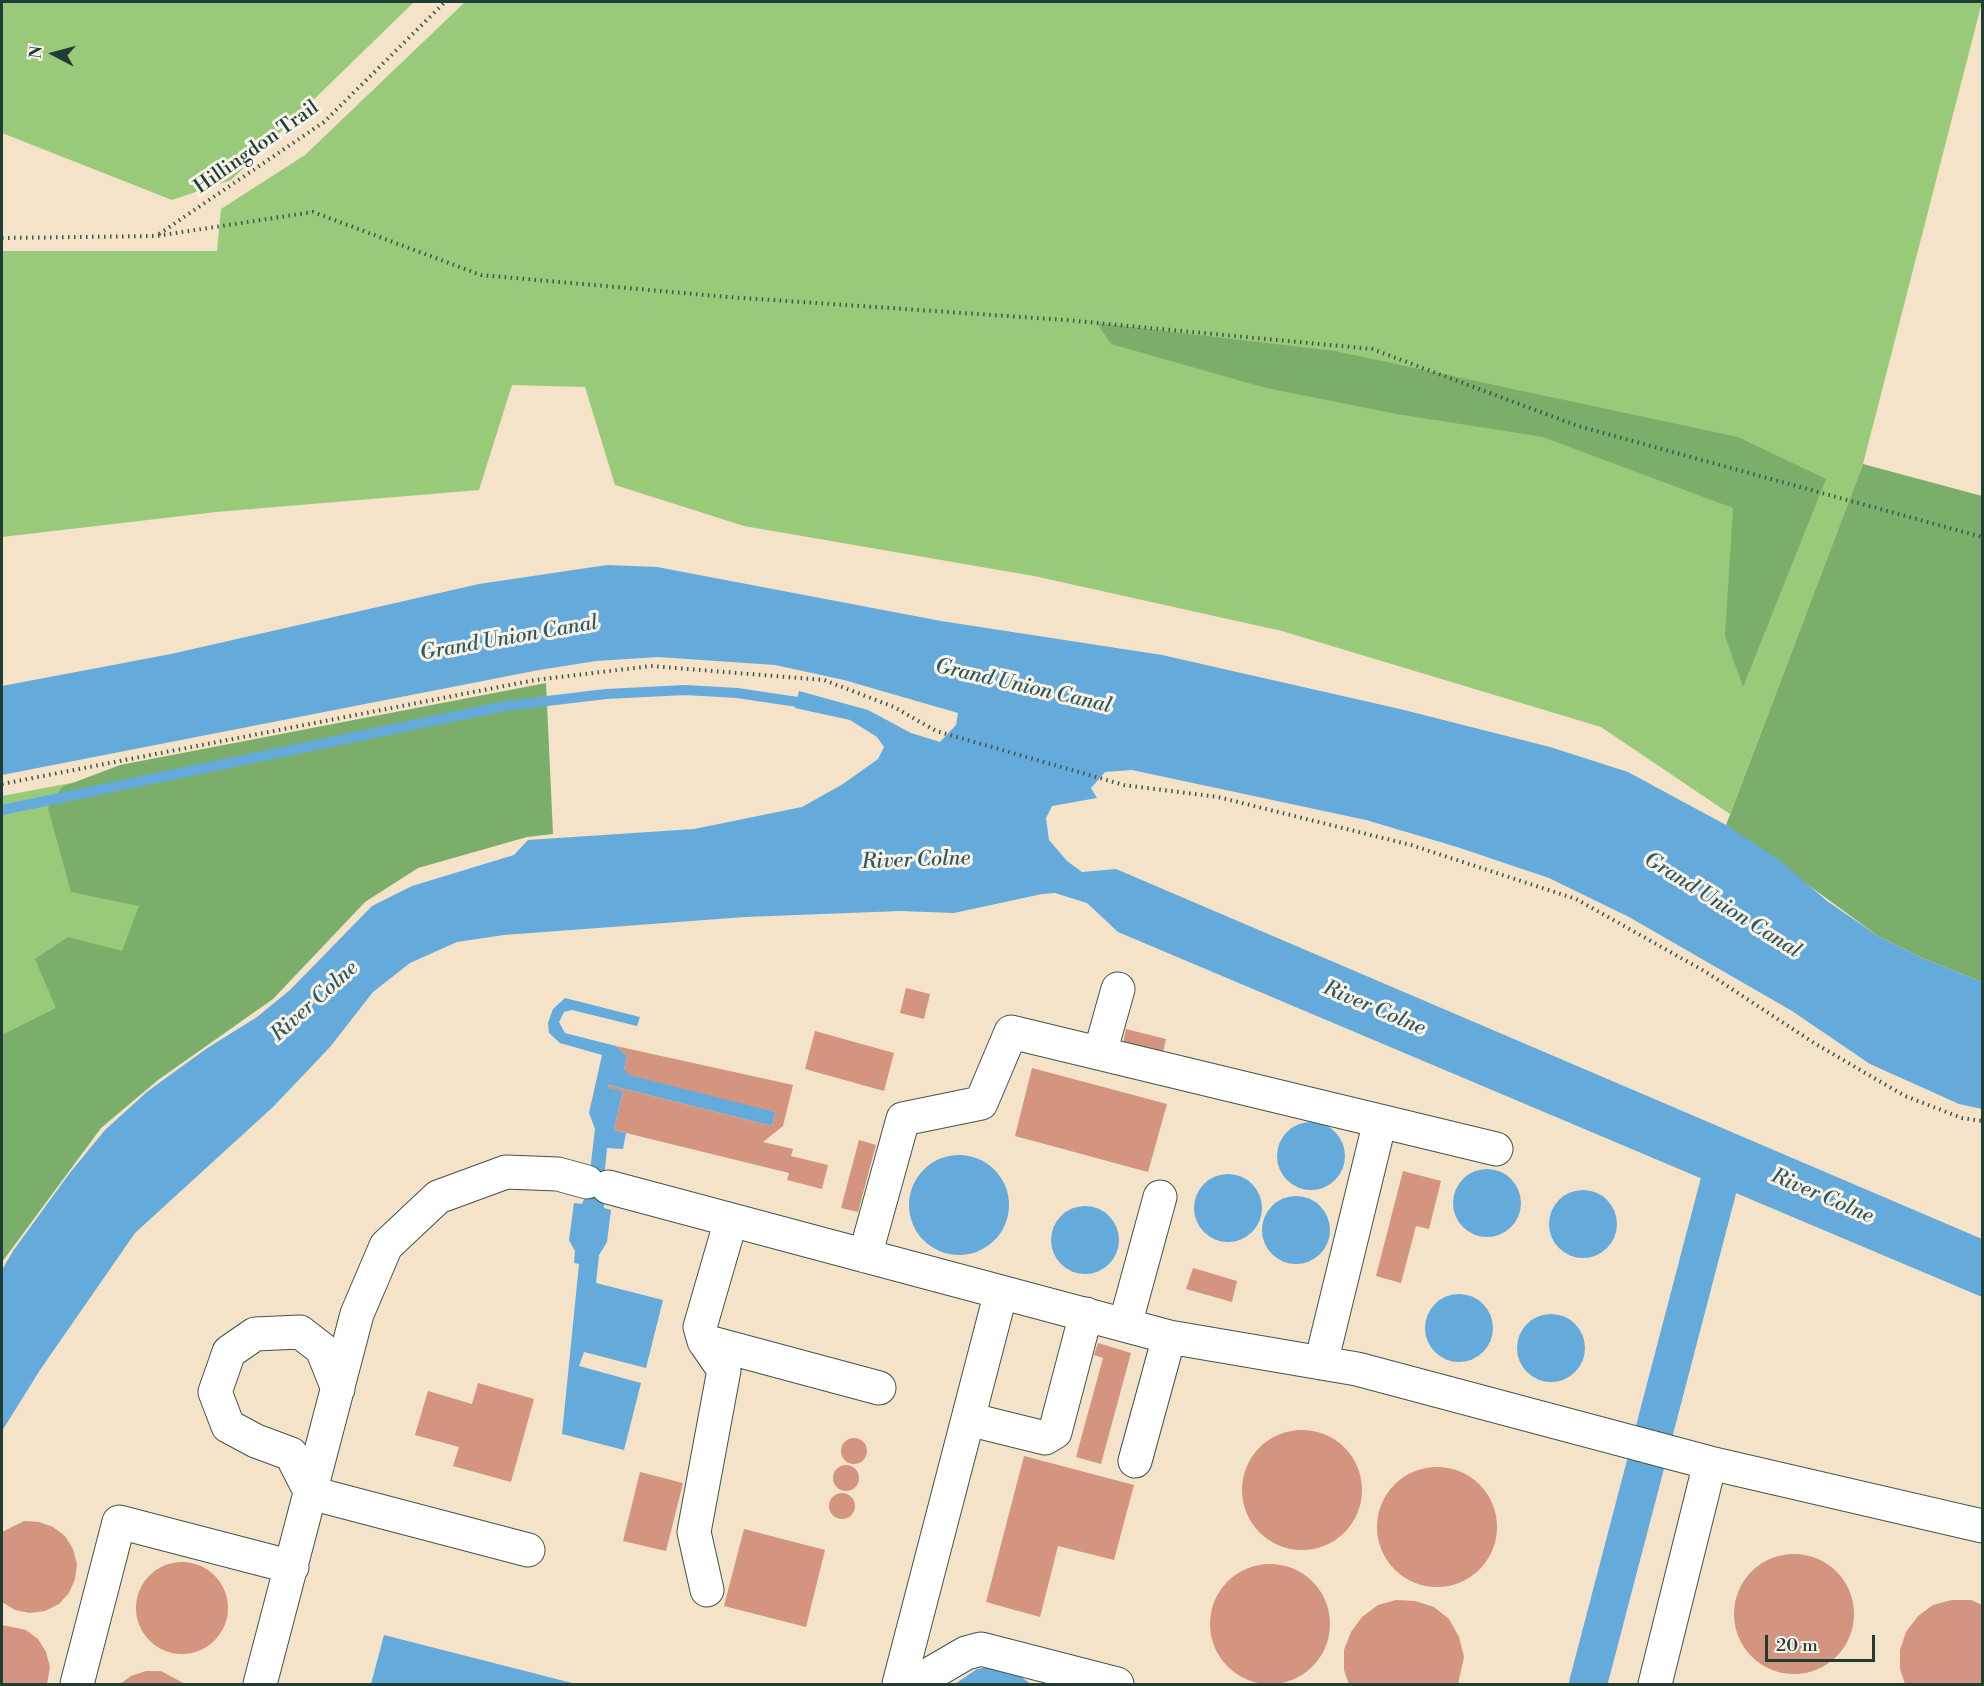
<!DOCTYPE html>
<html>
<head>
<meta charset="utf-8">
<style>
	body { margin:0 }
	#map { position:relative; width:1984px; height:1686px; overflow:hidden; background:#f4e2c9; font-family:"Libre Bodoni",serif }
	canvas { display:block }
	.frame { position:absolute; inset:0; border:3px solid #1f3d34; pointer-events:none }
	.north { position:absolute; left:24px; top:24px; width:60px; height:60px; -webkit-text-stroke:4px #f7f3e8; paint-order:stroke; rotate:276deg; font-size:16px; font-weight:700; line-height:24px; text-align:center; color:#1f3d34 }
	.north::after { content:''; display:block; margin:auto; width:21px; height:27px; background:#1f3d34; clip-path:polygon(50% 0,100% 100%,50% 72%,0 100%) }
	.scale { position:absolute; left:1765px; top:1635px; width:110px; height:27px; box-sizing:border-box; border:3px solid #1f3d34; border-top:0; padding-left:8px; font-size:18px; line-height:21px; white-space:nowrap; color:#1f3d34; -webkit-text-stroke:4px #f7f3e8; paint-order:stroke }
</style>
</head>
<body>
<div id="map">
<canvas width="1984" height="1686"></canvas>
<div class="frame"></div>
<div class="north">N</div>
<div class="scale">20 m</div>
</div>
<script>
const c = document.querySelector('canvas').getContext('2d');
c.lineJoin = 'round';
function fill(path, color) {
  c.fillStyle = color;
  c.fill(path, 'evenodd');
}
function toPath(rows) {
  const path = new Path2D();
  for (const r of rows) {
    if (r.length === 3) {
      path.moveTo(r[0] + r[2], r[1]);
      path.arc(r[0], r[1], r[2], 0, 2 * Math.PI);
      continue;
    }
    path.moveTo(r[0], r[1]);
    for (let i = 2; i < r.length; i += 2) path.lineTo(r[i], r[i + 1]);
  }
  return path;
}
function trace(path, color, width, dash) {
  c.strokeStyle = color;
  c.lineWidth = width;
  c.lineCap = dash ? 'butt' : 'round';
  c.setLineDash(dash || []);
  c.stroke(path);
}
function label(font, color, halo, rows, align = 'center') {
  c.font = font + ' "Libre Bodoni",serif';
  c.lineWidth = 6;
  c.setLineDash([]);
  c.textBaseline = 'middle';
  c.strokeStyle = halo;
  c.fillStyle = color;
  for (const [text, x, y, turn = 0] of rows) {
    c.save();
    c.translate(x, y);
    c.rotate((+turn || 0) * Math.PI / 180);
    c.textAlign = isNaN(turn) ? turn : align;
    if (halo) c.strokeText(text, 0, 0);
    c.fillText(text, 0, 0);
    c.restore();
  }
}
fill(toPath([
	[2,2,414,2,231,180,172,200,2,133],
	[465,2,1982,2,1863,464,1730,814,1601,727,1282,631,1034,576,744,526,615,485,585,387,512,385,479,490,216,512,2,537,2,251,217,251,221,209,305,155],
	[416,718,152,897,2,1179,2,796]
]), '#99ca7a');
fill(toPath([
	[1097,323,1335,351,1738,437,1826,479,1743,687,1725,636,1733,508,1543,437,1397,414,1266,388,1111,344],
	[1863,464,1982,496,1982,982,1922,958,1878,936,1726,825],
	[546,683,553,834,527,837,418,868,365,902,273,999,158,1080,101,1128,2,1262,2,1035,56,1008,35,959,68,937,122,951,139,906,71,892,48,808,62,787,120,765]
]), '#7aae6a');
fill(toPath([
	[607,565,657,567,941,621,1162,655,1400,709,1550,747,1628,772,1726,825,1778,859,1827,901,1878,936,1922,958,1982,982,1982,1109,1959,1104,1870,1064,1792,1011,1629,917,1549,878,1457,847,1366,820,1132,770,1105,772,1091,788,1097,798,1052,806,1046,818,1049,840,1067,861,1082,872,1116,869,1982,1239,1982,1297,1118,932,1087,903,1055,893,1042,894,954,913,900,911,745,917,504,935,457,942,410,963,373,992,330,1047,273,1107,135,1233,40,1370,2,1431,2,1270,13,1251,69,1174,105,1130,148,1091,206,1049,257,1017,290,990,372,906,412,886,514,855,528,840,694,829,802,807,843,784,878,759,884,747,877,737,850,720,795,708,799,691,868,710,911,733,940,742,956,725,958,713,844,680,775,665,658,657,596,661,539,670,2,775,2,686,171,654,479,584],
	[565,998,640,1017,637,1026,572,1010,564,1012,559,1022,565,1033,616,1046,627,1056,624,1069,775,1112,772,1126,609,1085,608,1087,623,1091,614,1130,626,1133,623,1149,607,1148,603,1189,604,1208,611,1210,607,1242,599,1255,596,1283,663,1300,646,1368,584,1352,579,1366,641,1383,624,1450,562,1434,579,1264,574,1263,575,1251,569,1240,574,1203,582,1204,588,1188,595,1129,589,1113,602,1055,560,1043,549,1033,548,1023,553,1009],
	[1311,1156,34],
	[959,1205,50],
	[1487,1203,34],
	[1228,1208,34],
	[1583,1224,34],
	[1296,1230,34],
	[1085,1240,34],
	[1459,1328,34],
	[1551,1348,34],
	[384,1635,576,1684,371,1684],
	[994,1666,1011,1670,1031,1684,955,1684,977,1669]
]), '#64abdb');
trace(toPath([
	[2,810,505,706,606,694,685,690,737,693,811,704]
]), '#64abdb', 10);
trace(toPath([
	[1588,1684,1726,1157]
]), '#64abdb', 38);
fill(toPath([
	[906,988,930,994,924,1019,900,1013],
	[1126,1029,1166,1039,1163,1052,1123,1043],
	[815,1031,894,1053,884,1091,805,1069],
	[616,1046,793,1085,783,1126,763,1142,793,1149,791,1156,828,1165,822,1189,787,1180,789,1173,614,1130,623,1091,608,1088,609,1085,772,1126,775,1112,629,1075,624,1069,627,1056],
	[1032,1068,1167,1104,1148,1172,1015,1136],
	[859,1140,876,1145,858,1212,841,1208],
	[1403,1171,1441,1181,1429,1229,1416,1226,1401,1283,1376,1276],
	[1193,1268,1237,1281,1232,1302,1186,1289],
	[1098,1343,1131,1353,1101,1464,1076,1457,1103,1358,1094,1355],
	[478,1383,534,1399,511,1482,453,1466,459,1447,415,1435,428,1391,472,1404],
	[1302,1490,60],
	[854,1451,13],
	[1024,1456,1134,1485,1114,1560,1058,1546,1040,1617,986,1602],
	[846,1478,13],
	[1437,1527,60],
	[640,1472,683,1483,666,1551,623,1541],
	[842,1506,13],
	[24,1521,39,1522,53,1527,65,1536,73,1549,77,1564,75,1579,69,1593,59,1604,45,1611,30,1613,15,1610,2,1602,2,1532],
	[744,1529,825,1550,806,1627,724,1606],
	[1794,1614,60],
	[182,1608,46],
	[1270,1624,60],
	[1396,1600,1415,1601,1434,1607,1449,1619,1459,1637,1464,1657,1458,1684,1349,1684,1344,1670,1344,1650,1351,1632,1362,1617,1378,1605],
	[1952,1600,1971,1600,1982,1605,1982,1684,1905,1684,1900,1669,1900,1650,1906,1632,1918,1616,1933,1605],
	[2,1625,26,1630,38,1639,46,1652,50,1667,47,1684,2,1684],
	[146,1671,161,1671,185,1684,120,1684,131,1676]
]), '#d3957f');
const minor = toPath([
	[1100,1053,1118,989],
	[608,1187,1169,1337,1357,1369,1710,1463,1982,1526],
	[731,1220,700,1327,704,1341,879,1388],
	[865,1256,903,1119,981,1103,1011,1032,1496,1149],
	[1125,1325,1160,1197],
	[704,1341,724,1370,694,1532,707,1590],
	[1321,1363,1380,1121],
	[338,1389,322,1349,300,1332,255,1334,229,1352,215,1392,228,1426,256,1441,291,1454,311,1493,528,1550],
	[968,1419,1045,1438,1055,1432,1086,1314],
	[1135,1461,1169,1337],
	[77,1684,119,1522,292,1567],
	[260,1684,357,1314,386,1246,438,1197,506,1172,558,1174,587,1182],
	[899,1684,1001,1292],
	[918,1684,923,1678,966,1653,981,1649,1117,1684],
	[1655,1684,1710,1463]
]);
trace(minor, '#3f564a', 35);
trace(toPath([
	[159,234,324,122,445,2],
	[2,238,156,236,313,212,481,275,728,297,1066,320,1372,349,1578,426,1982,537],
	[2,784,535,680,651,666,824,680,894,707,936,731,1124,785,1218,797,1411,845,1576,899,1706,972,1814,1043,1905,1096,1962,1118,1982,1121]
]), '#3f564a', 4, [1.5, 4.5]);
trace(minor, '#fff', 33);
label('20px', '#1f3d34', '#f7f3e8', [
	["Hillingdon Trail",257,148,-35]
]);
label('italic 21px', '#30585e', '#f7f3e8', [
	["Grand Union Canal",509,639,-10],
	["Grand Union Canal",1023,687,13],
	["River Colne",916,861,-2],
	["Grand Union Canal",1722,906,32],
	["River Colne",315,1002,-42],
	["River Colne",1374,1009,23],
	["River Colne",1822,1197,23]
]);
</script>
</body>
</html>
